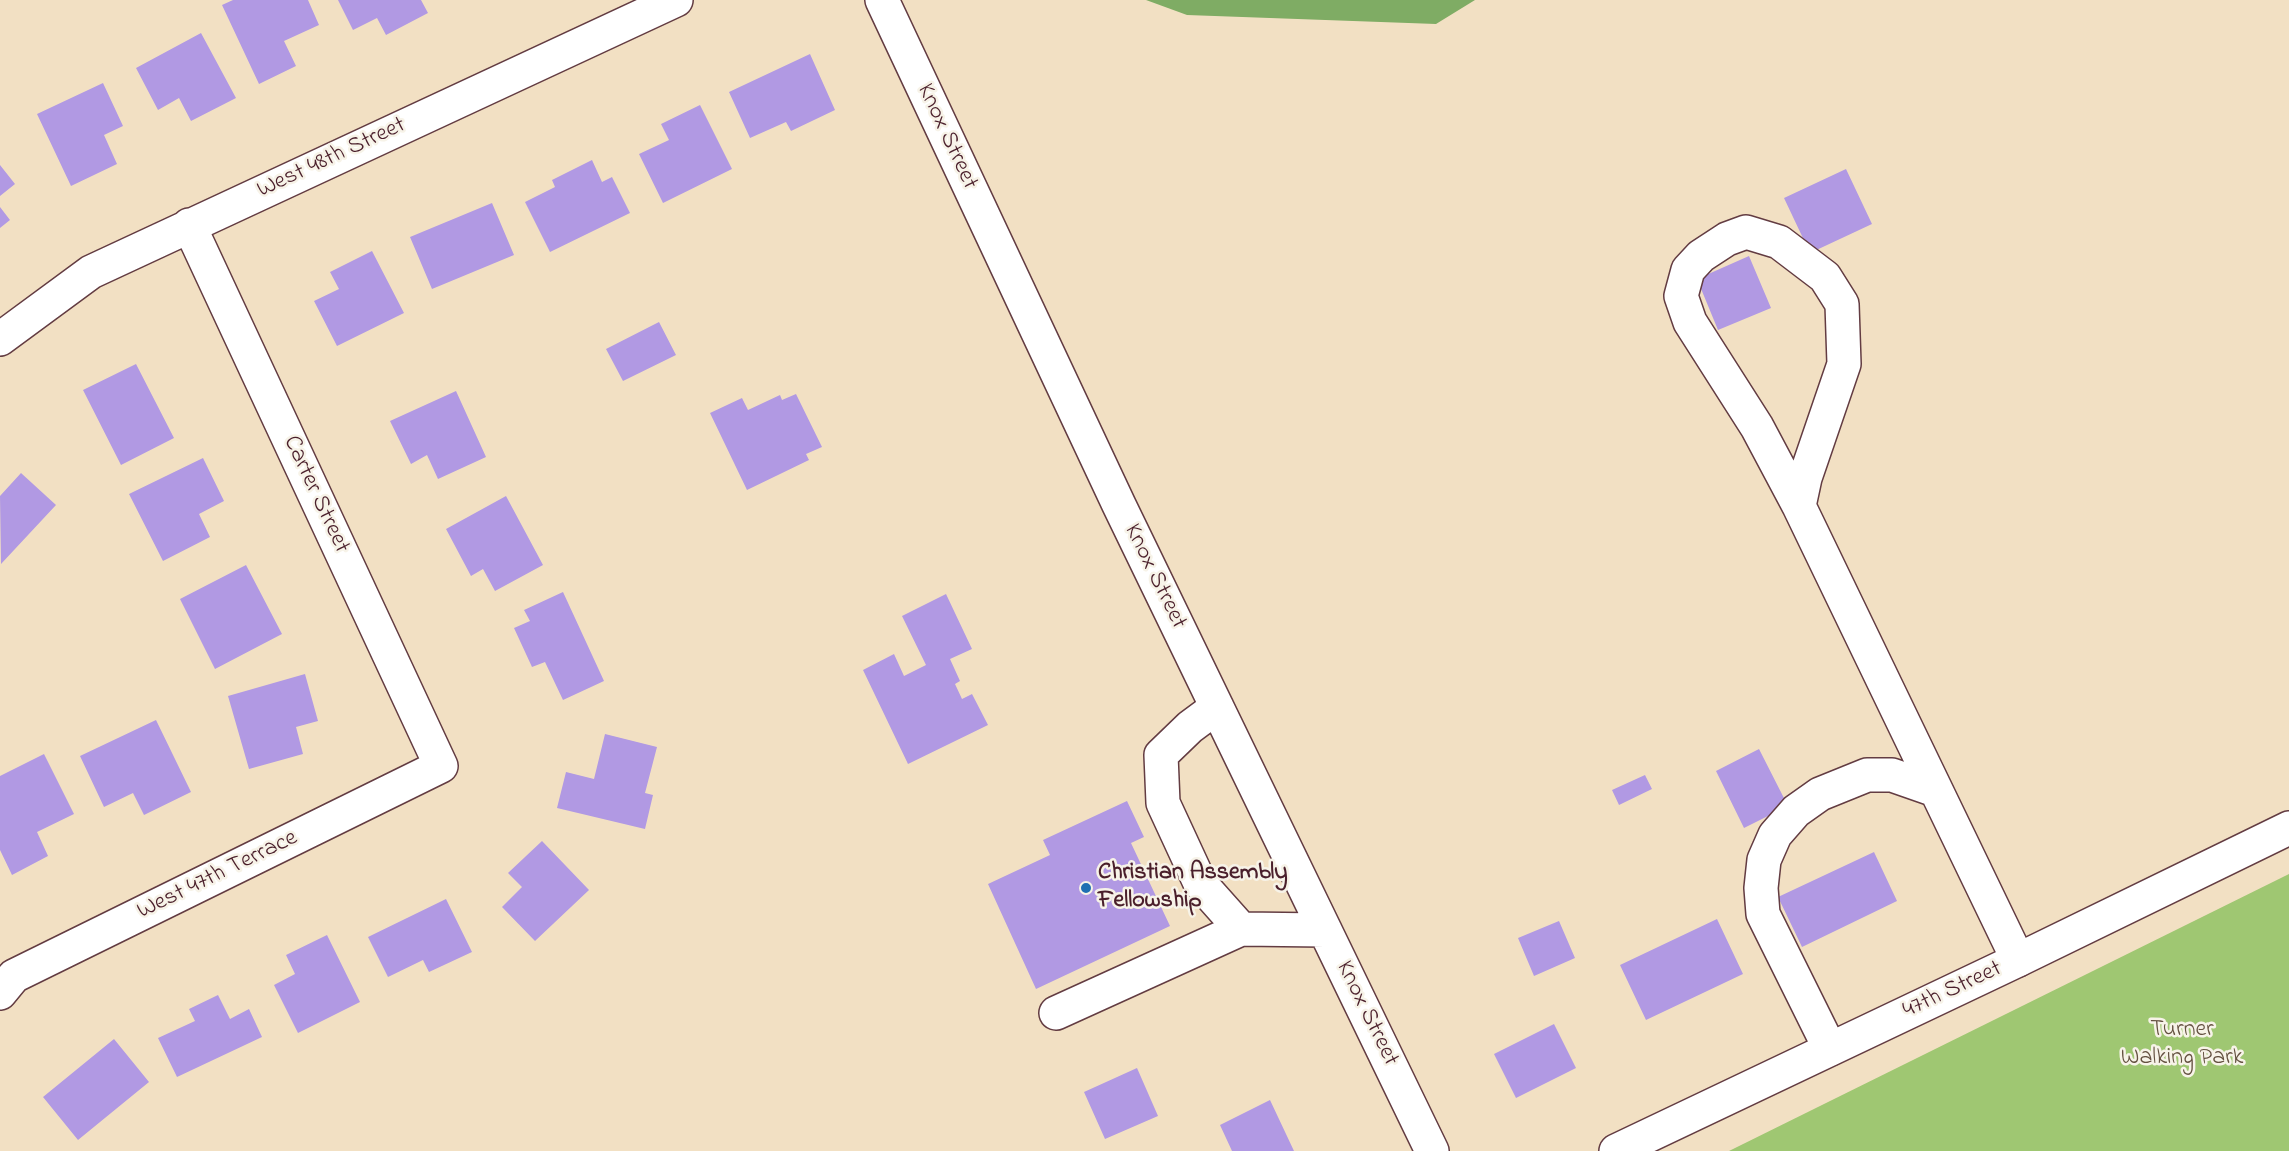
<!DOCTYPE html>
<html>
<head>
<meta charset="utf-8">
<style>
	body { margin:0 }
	canvas { display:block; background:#f2e0c3 }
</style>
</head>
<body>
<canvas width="2289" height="1151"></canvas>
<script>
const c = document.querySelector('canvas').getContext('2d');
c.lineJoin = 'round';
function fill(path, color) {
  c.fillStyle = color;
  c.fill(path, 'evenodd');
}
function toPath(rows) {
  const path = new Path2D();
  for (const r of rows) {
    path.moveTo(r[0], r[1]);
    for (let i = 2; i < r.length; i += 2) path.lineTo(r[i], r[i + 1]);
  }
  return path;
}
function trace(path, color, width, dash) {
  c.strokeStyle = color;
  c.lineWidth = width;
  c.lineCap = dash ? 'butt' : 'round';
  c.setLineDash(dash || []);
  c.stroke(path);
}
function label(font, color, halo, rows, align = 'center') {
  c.font = font + ' "Indie Flower",sans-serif';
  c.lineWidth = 5;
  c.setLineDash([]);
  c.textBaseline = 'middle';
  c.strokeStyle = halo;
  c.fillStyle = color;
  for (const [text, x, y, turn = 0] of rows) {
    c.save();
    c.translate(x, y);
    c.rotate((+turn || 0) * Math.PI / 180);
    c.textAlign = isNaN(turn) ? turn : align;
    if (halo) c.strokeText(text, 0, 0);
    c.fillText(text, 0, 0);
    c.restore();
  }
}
fill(toPath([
	[2289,874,2289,1151,1729,1151]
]), '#9fc772');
fill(toPath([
	[1146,0,1475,0,1436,24,1187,15]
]), '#7fac64');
fill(toPath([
	[233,0,308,0,319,25,284,41,296,66,259,84,222,5],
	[338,0,421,0,428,13,386,35,377,18,353,30],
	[201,33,236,98,191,121,179,98,158,110,136,68],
	[810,54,835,110,791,131,786,122,750,138,729,92],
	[103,83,123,126,104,135,117,164,71,186,37,114],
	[700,105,732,169,663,203,639,154,669,140,661,124],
	[592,160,602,182,612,177,630,213,550,252,525,202,555,187,552,180],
	[0,165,15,184,0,196],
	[1846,169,1872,224,1810,253,1784,198],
	[492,203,514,255,432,289,410,237],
	[0,207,10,220,0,228],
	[372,251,404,313,337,346,314,301,339,289,330,272],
	[1749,256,1771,308,1718,330,1697,279],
	[659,322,676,355,623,381,606,349],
	[136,364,174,438,121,465,83,390],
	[456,391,486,457,438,479,427,455,411,464,390,421],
	[796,394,822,447,806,454,809,460,747,490,710,413,742,398,748,410,780,395,782,400],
	[203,458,224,501,199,514,210,537,163,561,129,494],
	[21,473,56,505,1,564,0,496],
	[506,496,543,565,495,591,483,569,471,576,446,529],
	[246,565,282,634,215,669,180,599],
	[563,592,604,681,563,700,545,662,532,667,514,628,530,621,524,610],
	[946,594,972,649,950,659,960,681,955,684,962,699,972,694,988,725,908,764,863,670,894,654,904,676,926,665,902,616],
	[305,674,318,721,296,727,303,754,249,769,228,696],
	[156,720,191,792,144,815,133,793,104,807,80,756],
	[605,734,657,747,645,793,653,795,645,829,557,808,566,772,594,779],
	[1759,749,1788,806,1744,828,1716,771],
	[44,754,74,814,37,832,48,856,12,875,0,850,0,776],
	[1645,775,1652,789,1619,805,1612,790],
	[1127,801,1144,837,1131,843,1170,926,1036,989,988,884,1050,855,1043,840],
	[542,841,589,890,535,941,502,907,522,887,508,873],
	[1874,852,1897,901,1802,947,1778,897],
	[446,899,472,952,429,972,423,960,388,977,368,937],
	[1717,919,1743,974,1646,1020,1620,965],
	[1559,921,1575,958,1534,976,1518,938],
	[327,935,360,1002,298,1033,274,985,295,974,286,955],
	[218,995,230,1019,249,1009,262,1037,177,1077,158,1038,195,1021,189,1009],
	[1554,1024,1576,1068,1516,1098,1494,1054],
	[114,1039,149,1082,78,1140,43,1097],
	[1137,1068,1158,1116,1105,1139,1084,1092],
	[1270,1100,1294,1151,1232,1151,1220,1125]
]), '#b199e3');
const minor = toPath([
	[882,0,1119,505,1432,1151],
	[0,339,91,272,676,0],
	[1799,506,1805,478,1844,364,1842,304,1825,277,1779,242,1746,232,1727,239,1701,256,1688,270,1681,296,1690,322,1757,427,1799,506,2018,960],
	[1217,707,1190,727,1161,755,1163,803,1200,883,1241,929,1325,930],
	[0,993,14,976,441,766,189,225],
	[1056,1013,1241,929],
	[1830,1049,1763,914,1761,888,1764,860,1775,835,1796,811,1820,794,1867,775,1892,775,1935,790]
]);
const major = toPath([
	[1616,1151,2018,960,2289,828]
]);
trace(minor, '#633c42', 36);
trace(major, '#633c42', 36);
trace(minor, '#fff', 33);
trace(major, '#fff', 33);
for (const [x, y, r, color] of [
	[1086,888,6,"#1f6fb2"]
]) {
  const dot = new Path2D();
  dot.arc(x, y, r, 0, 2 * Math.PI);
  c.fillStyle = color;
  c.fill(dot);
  trace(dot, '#f7f3e8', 2);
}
label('24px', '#4a1f2b', '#f7f3e8', [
	["Knox Street",946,137,65],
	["West 48th Street",332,159,-25],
	["Carter Street",315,495,65],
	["Knox Street",1154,577,64],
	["West 47th Terrace",218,876,-26],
	["47th Street",1953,991,-25],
	["Knox Street",1366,1014,64]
]);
label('bold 24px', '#4a1f2b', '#f7f3e8', [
	["Christian Assembly",1098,874],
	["Fellowship",1098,902]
], 'left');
label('24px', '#645140', '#f7f3e8', [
	["Turner",2182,1031],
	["Walking Park",2182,1059]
]);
</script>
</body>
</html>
